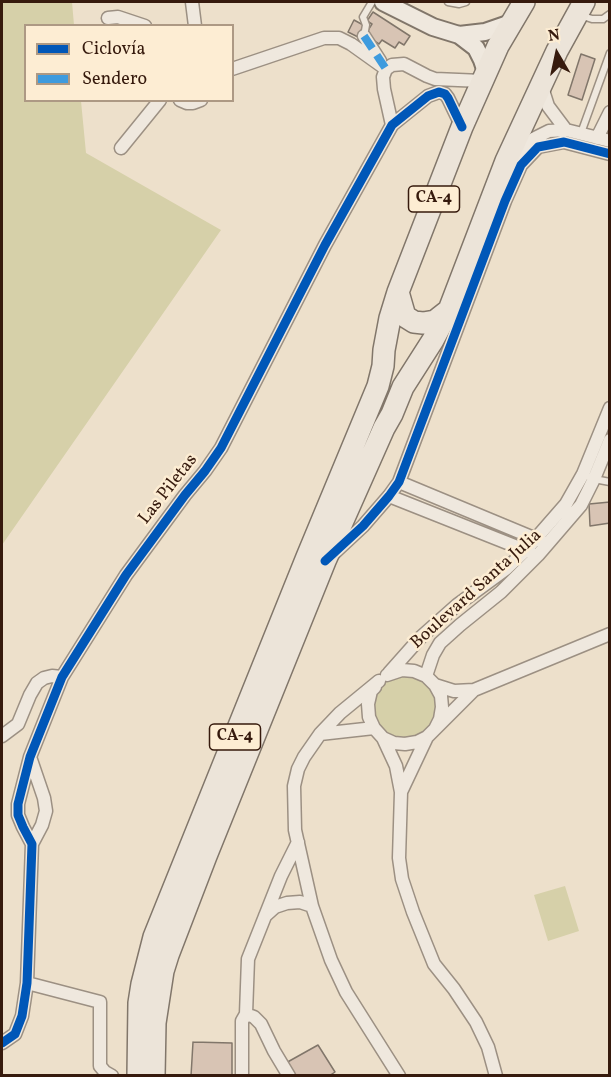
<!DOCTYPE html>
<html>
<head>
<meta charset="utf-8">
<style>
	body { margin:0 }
	#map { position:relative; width:611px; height:1077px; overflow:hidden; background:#ede0cb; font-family:Vollkorn,serif }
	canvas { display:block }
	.frame { position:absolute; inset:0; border:3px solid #361a0d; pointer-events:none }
	.legend { position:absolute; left:24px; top:24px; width:210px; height:78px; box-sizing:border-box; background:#fdedd3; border:2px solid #ad9984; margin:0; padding:8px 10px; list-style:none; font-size:18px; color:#361a0d }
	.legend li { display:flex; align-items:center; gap:12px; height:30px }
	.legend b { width:30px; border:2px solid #ad9984 }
	.north { position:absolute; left:527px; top:24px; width:60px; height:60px; -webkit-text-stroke:4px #fdedd3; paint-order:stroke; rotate:351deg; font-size:16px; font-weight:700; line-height:24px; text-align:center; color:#361a0d }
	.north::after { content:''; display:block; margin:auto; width:21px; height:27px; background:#361a0d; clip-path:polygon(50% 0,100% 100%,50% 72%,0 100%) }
</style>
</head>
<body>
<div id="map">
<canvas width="611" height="1077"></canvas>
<div class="frame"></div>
<ul class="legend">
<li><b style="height:8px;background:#0057b8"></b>Ciclovía</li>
<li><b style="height:8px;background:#3e9bde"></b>Sendero</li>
</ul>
<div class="north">N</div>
</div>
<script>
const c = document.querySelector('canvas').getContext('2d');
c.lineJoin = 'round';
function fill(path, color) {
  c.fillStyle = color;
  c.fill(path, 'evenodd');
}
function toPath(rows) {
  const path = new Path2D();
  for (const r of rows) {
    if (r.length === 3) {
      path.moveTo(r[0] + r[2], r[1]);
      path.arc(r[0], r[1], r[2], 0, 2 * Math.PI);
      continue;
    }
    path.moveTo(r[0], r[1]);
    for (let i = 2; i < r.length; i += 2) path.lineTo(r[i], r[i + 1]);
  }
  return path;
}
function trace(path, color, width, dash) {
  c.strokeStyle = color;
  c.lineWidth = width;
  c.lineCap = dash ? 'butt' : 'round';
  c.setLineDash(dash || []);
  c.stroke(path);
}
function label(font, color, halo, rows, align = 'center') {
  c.font = font + ' Vollkorn,serif';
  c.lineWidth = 5;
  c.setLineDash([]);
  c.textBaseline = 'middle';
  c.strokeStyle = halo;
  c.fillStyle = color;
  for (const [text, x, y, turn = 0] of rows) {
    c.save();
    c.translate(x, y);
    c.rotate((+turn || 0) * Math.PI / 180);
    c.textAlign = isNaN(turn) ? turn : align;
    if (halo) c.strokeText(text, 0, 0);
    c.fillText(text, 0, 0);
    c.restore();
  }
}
fill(toPath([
	[2,2,72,2,74,25,26,26,26,100,81,101,86,153,221,230,2,545],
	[405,707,31],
	[565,886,579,931,548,941,534,895]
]), '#d6d0a9');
const building = toPath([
	[373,12,410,36,404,45,399,42,395,48,382,40,379,44,365,35,372,24,367,21,373,12],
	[354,20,365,26,358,37,348,32,354,20],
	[581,54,595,59,582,100,568,95,581,54],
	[610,502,610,523,590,526,589,504,610,502],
	[193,1042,232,1043,232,1076,191,1076,193,1042],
	[318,1045,335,1072,329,1076,292,1076,284,1064,318,1045]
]);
fill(building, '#d8c4b4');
trace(building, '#81766a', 1.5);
const lane = toPath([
	[448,2,459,4,466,2],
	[580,15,592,19,603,19,610,14],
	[364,36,366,25,363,17,372,2],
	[581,133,610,53],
	[583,474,594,479,610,482]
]);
const street = toPath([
	[192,2,195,26],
	[108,18,118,17,145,26],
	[364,36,380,61],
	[232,69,324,38,339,38,351,44,386,69],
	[541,84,548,106,566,130],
	[180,100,187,103,193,103,201,100],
	[392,125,384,89,383,77,386,69,392,65,404,64,427,76,435,79,482,81],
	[597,138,610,112],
	[121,148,160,100],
	[512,157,535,138,549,131,566,130,610,141],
	[399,482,541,541],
	[389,496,530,552],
	[333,554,363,526,389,496,399,482,505,201,521,165,538,147,564,142,610,154],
	[389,673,421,637,457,605,506,569,525,551,566,504,583,474,610,408],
	[387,675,402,670,414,671,426,676,435,685,441,696,442,707,440,719,435,729],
	[426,676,433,655,440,643,460,625,501,592,538,555,581,505,594,479,610,440],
	[379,681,340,713,320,734,304,757,298,769,294,786,295,830,312,906,331,960,346,992,399,1076],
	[435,685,454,691,474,690,610,634],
	[375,687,371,691,368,704,369,717,374,728,383,738,394,743,405,744,417,742,427,737,474,690],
	[320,734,374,728],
	[2,736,18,724,30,695,37,683,44,678,52,676,62,677],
	[383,738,396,766,401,792,399,858,402,879,413,912,434,964,454,989,476,1022,488,1047,496,1076],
	[30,757,44,798,46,811,42,825,32,844],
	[401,792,427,737],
	[265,916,275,907,287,903,300,902,312,906],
	[27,983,100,1002,100,1066,105,1072,112,1076],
	[246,1014,254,1017,261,1024,274,1051,289,1076],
	[2,1043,15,1034,22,1016,27,983,32,844,23,827,18,815,18,804,30,757,62,677,126,575,185,495,205,471,221,448,325,245,392,125,428,96,439,92,445,94,448,98,462,127],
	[242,1076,242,1021,246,1014,248,959,281,876,298,842]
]);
const secondary = toPath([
	[383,2,433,27,459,35,485,32,511,23],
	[459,35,476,48,482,60,486,72]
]);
const highway = toPath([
	[398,292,404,313,406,317,414,322,423,323,435,321,449,310],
	[138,1076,139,1003,142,984,154,937,307,557,378,386,383,366,384,350,390,318,398,292,462,127,498,46,524,2],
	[154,1076,155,1023,163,971,168,955,206,856,325,561,384,428,392,414,403,387,433,340,449,310,506,161,557,51,584,2]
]);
trace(lane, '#9c9083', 9);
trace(street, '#9c9083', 15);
trace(secondary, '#81766a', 20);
trace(highway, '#81766a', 24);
trace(lane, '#efe8de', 6);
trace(street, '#efe8de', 12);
trace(secondary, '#efe8de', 16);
trace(highway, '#ece4d9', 21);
trace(toPath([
	[364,36,386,69]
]), '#3e9bde', 8, [15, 8]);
trace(toPath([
	[325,561,363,526,389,496,399,482,505,201,521,165,538,147,564,142,610,154],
	[2,1043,15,1034,22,1016,27,983,32,844,23,827,18,815,18,804,30,757,62,677,126,575,185,495,205,471,221,448,325,245,392,125,428,96,439,92,445,94,448,98,462,127]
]), '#0057b8', 9);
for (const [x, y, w] of [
	[434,199,51],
	[235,737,51]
]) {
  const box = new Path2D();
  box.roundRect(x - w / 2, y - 13, w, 26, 4.5);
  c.fillStyle = '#fdedd3';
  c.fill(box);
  trace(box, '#361a0d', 1.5);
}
label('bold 16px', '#361a0d', null, [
	["CA-4",434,199],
	["CA-4",235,737]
]);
label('18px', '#361a0d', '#fdedd3', [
	["Las Piletas",169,490,-52],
	["Boulevard Santa Julia",477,590,-42]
]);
</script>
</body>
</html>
